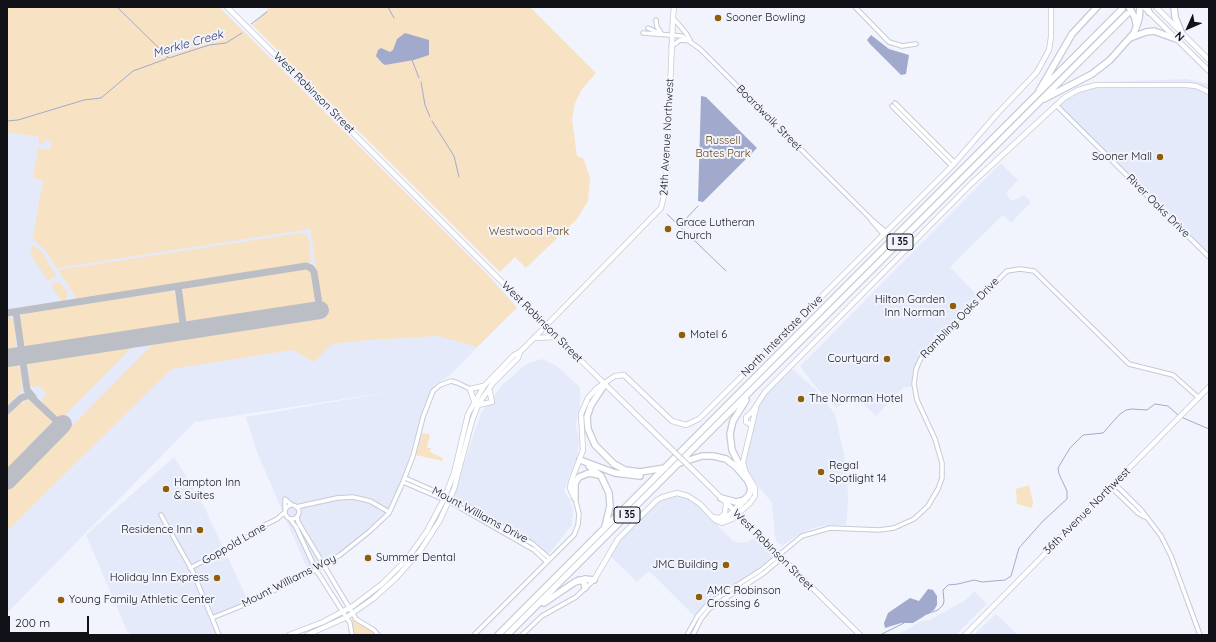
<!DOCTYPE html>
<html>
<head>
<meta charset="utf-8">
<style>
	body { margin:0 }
	#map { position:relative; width:1216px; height:642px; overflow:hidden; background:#f2f4fd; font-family:Quicksand,sans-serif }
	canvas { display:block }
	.frame { position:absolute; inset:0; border:8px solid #111217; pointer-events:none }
	.north { position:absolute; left:1168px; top:8px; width:40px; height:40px; -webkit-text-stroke:3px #f2f4fd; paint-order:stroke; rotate:225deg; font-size:11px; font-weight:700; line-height:16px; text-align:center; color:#111217 }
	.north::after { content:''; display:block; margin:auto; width:14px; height:18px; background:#111217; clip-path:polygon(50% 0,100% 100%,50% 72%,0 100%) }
	.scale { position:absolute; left:8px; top:616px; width:81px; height:18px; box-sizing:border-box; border:2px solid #111217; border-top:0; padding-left:5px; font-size:12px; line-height:14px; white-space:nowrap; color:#111217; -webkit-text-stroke:3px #f2f4fd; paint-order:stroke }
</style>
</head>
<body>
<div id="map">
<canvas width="1216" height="642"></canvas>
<div class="frame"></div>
<div class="north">N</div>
<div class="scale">200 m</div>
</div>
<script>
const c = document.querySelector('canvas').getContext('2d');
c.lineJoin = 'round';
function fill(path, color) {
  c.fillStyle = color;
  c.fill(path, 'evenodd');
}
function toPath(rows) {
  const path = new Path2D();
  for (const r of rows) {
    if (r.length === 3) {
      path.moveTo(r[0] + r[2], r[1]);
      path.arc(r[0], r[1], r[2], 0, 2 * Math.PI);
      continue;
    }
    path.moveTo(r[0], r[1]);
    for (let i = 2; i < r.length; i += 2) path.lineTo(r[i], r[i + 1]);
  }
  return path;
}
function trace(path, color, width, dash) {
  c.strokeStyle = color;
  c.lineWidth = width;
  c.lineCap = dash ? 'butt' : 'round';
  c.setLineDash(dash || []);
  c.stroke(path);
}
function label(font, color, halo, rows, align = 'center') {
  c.font = font + ' Quicksand,sans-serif';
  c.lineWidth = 4;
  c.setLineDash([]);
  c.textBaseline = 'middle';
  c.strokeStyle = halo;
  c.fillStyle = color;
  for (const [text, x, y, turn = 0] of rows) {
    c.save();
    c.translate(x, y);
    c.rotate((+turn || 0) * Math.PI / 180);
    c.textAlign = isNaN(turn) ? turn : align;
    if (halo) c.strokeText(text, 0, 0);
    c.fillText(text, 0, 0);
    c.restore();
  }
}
fill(toPath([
	[7,7,220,7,485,271,517,307,449,376,434,385,435,386,431,392,418,425,406,469,387,513,348,547,308,571,256,450,246,417,395,391,195,422,7,613],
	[1187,79,1209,84,1209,255,1056,103,1079,87,1100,82],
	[1001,163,1018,180,1006,193,1011,201,1024,195,1031,202,1011,223,1003,215,950,267,978,296,928,347,918,359,913,372,911,387,904,387,876,416,856,397,836,408,815,386,800,366],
	[542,359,557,366,580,387,580,408,576,424,579,440,578,454,564,491,570,500,573,510,572,525,548,555,532,542,453,496,481,413,502,385,526,364],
	[790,367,817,391,835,414,847,468,848,503,846,525,829,525,813,528,798,535,782,546,777,542,775,537,772,503,746,471,743,460,759,400],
	[174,457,203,504,248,601,214,616,221,635,131,635,127,631,86,535],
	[677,495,685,497,696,503,733,541,741,543,748,542,755,537,774,557,763,567,706,604,695,617,649,571,637,582,610,556,620,539,656,502,664,498],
	[974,591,987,604,956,635,897,635,921,621,929,620,966,600],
	[994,615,997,615,1018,635,974,635]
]), '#e5eafb');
fill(toPath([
	[7,7,219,7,486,273,517,308,477,347,438,336,369,340,332,344,314,362,293,350,171,369,7,531,7,491,155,342,326,315,324,303,322,303,310,229,57,268,44,249,35,241,33,237,43,180,33,178,38,148,50,150,51,141,45,140,44,144,39,144,39,137,7,132],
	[270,7,530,7,596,73,582,89,575,103,572,119,577,156,584,159,590,178,588,201,577,219,526,268,515,257,500,272,252,25],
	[301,233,308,236,311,259,310,263,78,300,58,270],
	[32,245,41,251,56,275,48,281,30,253],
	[307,269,312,273,316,297,311,305,193,323,185,319,181,294,185,288],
	[56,282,61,283,68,294,64,302,61,300,51,285],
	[169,290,176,294,178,301,180,320,175,326,27,349,24,343,19,319,23,314],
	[7,316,11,317,14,321,16,342,15,351,7,352],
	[134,345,60,420,42,403,46,392,39,386,32,387,30,386,28,361],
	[17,363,21,372,22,390,7,406,7,364],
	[27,400,36,405,49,418,54,426,7,473,7,416,18,405],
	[422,433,430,434,427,448,431,448,430,452,441,457,443,459,442,461,416,455],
	[1029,485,1033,502,1032,508,1017,504,1016,489],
	[354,618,360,624,370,629,375,635,353,635,350,621]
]), '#f8e2c4');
fill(toPath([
	[405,33,429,40,429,55,414,60,385,65,382,63,376,56,378,50,381,48,390,52,393,50,397,39],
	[871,35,889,49,909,55,906,74,901,75,870,44,867,40],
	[701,96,706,97,757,148,703,202,698,201],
	[928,589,933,590,937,596,937,605,934,610,913,623,901,623,885,628,884,623,888,613,910,598,919,601]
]), '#a1aacd');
trace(toPath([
	[117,7,169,58,209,45,226,43,242,33],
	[388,7,394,18],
	[251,24,267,12],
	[412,60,419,78],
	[421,82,425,105,430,117],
	[7,121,18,120,84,100,101,98,133,71,166,59,168,56],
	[432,121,454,156,459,177],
	[667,214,726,271],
	[680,225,698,206],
	[1181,417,1209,429],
	[927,614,938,610,943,605,944,601,943,590,948,585,958,584,974,580,982,582,1005,580,1011,576,1019,548,1043,521,1067,499,1067,491,1059,474,1058,468,1070,448,1083,435,1103,433,1119,415,1126,410,1132,409,1147,410,1155,404,1168,406,1178,415],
	[880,635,904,623]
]), '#a1aacd', 1);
trace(toPath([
	[178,286,184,331],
	[16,312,27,390,33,397],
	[7,313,306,266,311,268,314,272,320,310],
	[7,411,21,398,29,395,61,425,61,427]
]), '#bcbec6', 7);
trace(toPath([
	[7,358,320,310],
	[7,481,63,424]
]), '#bcbec6', 18);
const minor = toPath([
	[855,7,889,42,902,46,916,44],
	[673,18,686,33,690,40],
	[656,20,657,27,662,34],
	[648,28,659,33],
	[643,33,682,36,700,49,871,219,886,232],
	[671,47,680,40,690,41],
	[895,103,955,163],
	[1056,105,1209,257],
	[892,106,952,166],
	[871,220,883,234],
	[405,478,464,504,533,544,550,559],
	[403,482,452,503,534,550,547,562],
	[1112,485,1119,488,1142,511,1161,536,1171,556,1200,635],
	[1112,485,1115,491,1139,514,1145,517],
	[292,512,7],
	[296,507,337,498,353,497,370,501,389,512],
	[285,509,285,499,292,505],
	[161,515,193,572,219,635],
	[297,516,298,522,356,619,374,630,378,635],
	[290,519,296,527,316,570,350,623,352,635],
	[190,568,237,544,263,526,277,519,285,512],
	[212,618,244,605,316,570,340,555,370,531,389,513,403,482,413,456,423,417,433,391,440,385,451,381,458,383,470,389],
	[474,635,574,535,578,525,579,514,575,498],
	[522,635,542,616,576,597,594,580],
	[687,635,697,617,708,604,761,570,802,536,830,528,879,530,894,528,914,519,928,506,938,489,942,478,942,463,935,439,917,400,914,384,916,369,922,356,929,348,1007,271,1020,269,1034,271,1129,364,1173,375,1199,398],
	[693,635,701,619,709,609,764,573,777,562,779,556]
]);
const major = toPath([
	[227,7,561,341,664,442],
	[1144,7,1209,71],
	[1156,7,1209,60],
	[534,338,556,337],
	[470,389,483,386],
	[470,389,474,401],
	[489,389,492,402],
	[478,405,492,402],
	[752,425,746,422,746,417,752,412,765,392,971,184,1064,98,1078,90,1096,85,1186,85,1196,86,1209,92],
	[696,473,860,635],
	[574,497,570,488,571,482,583,450,581,414,588,398,597,388,615,376,624,375,672,421,686,425,699,419,952,166,997,114,1037,72,1049,50,1051,37,1051,7],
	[713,517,724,519,734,511],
	[719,519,725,513,726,504],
	[594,580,618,539,657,500,663,497,677,493,688,496,700,504,715,520,722,523,732,519,750,503,755,496,755,488,745,471,743,462,756,408],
	[289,635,323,622,353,606,382,584,407,559,427,531,444,499,454,473,468,414,484,386,514,355,520,352,534,338,661,208,666,187,673,17,674,7],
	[307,635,347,617,374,598,397,577,420,551,440,520,454,489,472,421,478,405,493,383,518,358,520,352],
	[965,635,1209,387]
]);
const highway = toPath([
	[1129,7,1135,18,1136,24],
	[1147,7,1149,12],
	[1174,7,1175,17,1181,32],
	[1130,38,1146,32,1154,31,1176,39],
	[1039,91,1072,34,1097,7],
	[1044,99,1092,74,1110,60,1134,33,1139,19,1140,7],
	[605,384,591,405,587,417,588,429,595,445,614,464,625,470,640,472,665,468],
	[580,460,615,473,640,476],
	[680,463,702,456,713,456,726,459,736,467,748,481,751,489,749,495,734,511],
	[589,466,601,476,609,493,610,506,605,527],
	[741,468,732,450,730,434,733,421,746,400],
	[575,498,575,483,579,477,589,473,599,475],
	[721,498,736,502,745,500],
	[579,580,584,582,585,588],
	[544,603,575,582,585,579,594,580],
	[498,635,1122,9],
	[507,635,1127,14]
]);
trace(minor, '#c6cad7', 5.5);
trace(major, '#c6cad7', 6);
trace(highway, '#c6cad7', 8);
trace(minor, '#fff', 3.5);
trace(major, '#fff', 4.5);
trace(highway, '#fff', 5.5);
const majorBridge = toPath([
	[664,442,696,473]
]);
trace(majorBridge, '#c6cad7', 6, []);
trace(majorBridge, '#fff', 4.5);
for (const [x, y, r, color] of [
	[718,18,4,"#8e5f08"],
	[1160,157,4,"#8e5f08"],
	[668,229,4,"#8e5f08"],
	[953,306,4,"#8e5f08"],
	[682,335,4,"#8e5f08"],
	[887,359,4,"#8e5f08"],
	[801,399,4,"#8e5f08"],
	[821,472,4,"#8e5f08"],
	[166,489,4,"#8e5f08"],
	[200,530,4,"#8e5f08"],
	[368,558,4,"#8e5f08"],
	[726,565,4,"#8e5f08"],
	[217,578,4,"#8e5f08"],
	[699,597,4,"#8e5f08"],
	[61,600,4,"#8e5f08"]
]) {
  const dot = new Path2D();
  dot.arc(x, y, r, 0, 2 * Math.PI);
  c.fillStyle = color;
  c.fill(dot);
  trace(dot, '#f2f4fd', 1.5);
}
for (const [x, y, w] of [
	[900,242,26],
	[627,515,26]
]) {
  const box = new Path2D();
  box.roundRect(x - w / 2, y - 8, w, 16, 3);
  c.fillStyle = '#f2f4fd';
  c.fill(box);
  trace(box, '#111217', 1);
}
label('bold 10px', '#111217', null, [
	["I 35",900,242],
	["I 35",627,515]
]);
label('11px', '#111217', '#f2f4fd', [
	["Sooner Bowling",726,18],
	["Sooner Mall",1152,157,"right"],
	["Grace Lutheran",676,223],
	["Church",676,236],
	["Hilton Garden",945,300,"right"],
	["Inn Norman",945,313,"right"],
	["Motel 6",690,335],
	["Courtyard",879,359,"right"],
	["The Norman Hotel",809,399],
	["Regal",829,466],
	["Spotlight 14",829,479],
	["Hampton Inn",174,483],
	["& Suites",174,496],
	["Residence Inn",192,530,"right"],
	["Summer Dental",376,558],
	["JMC Building",718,565,"right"],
	["Holiday Inn Express",209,578,"right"],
	["AMC Robinson",707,591],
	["Crossing 6",707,604],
	["Young Family Athletic Center",69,600]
], 'left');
label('11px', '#111217', '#f2f4fd', [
	["West Robinson Street",314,93,45],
	["Boardwalk Street",769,118,45],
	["24th Avenue Northwest",667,137,-87],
	["River Oaks Drive",1158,206,45],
	["Rambling Oaks Drive",960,318,-46],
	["West Robinson Street",542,322,45],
	["North Interstate Drive",782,336,-45],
	["36th Avenue Northwest",1087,511,-45],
	["Mount Williams Drive",480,515,28],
	["Goppold Lane",234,544,-30],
	["West Robinson Street",773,550,45],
	["Mount Williams Way",289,581,-27]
]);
label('11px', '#66450c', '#f2f4fd', [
	["Russell",723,141],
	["Bates Park",723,154],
	["Westwood Park",529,232]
]);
label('italic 12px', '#353e6d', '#f2f4fd', [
	["Merkle Creek",188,44,-16]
]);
</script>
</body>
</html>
